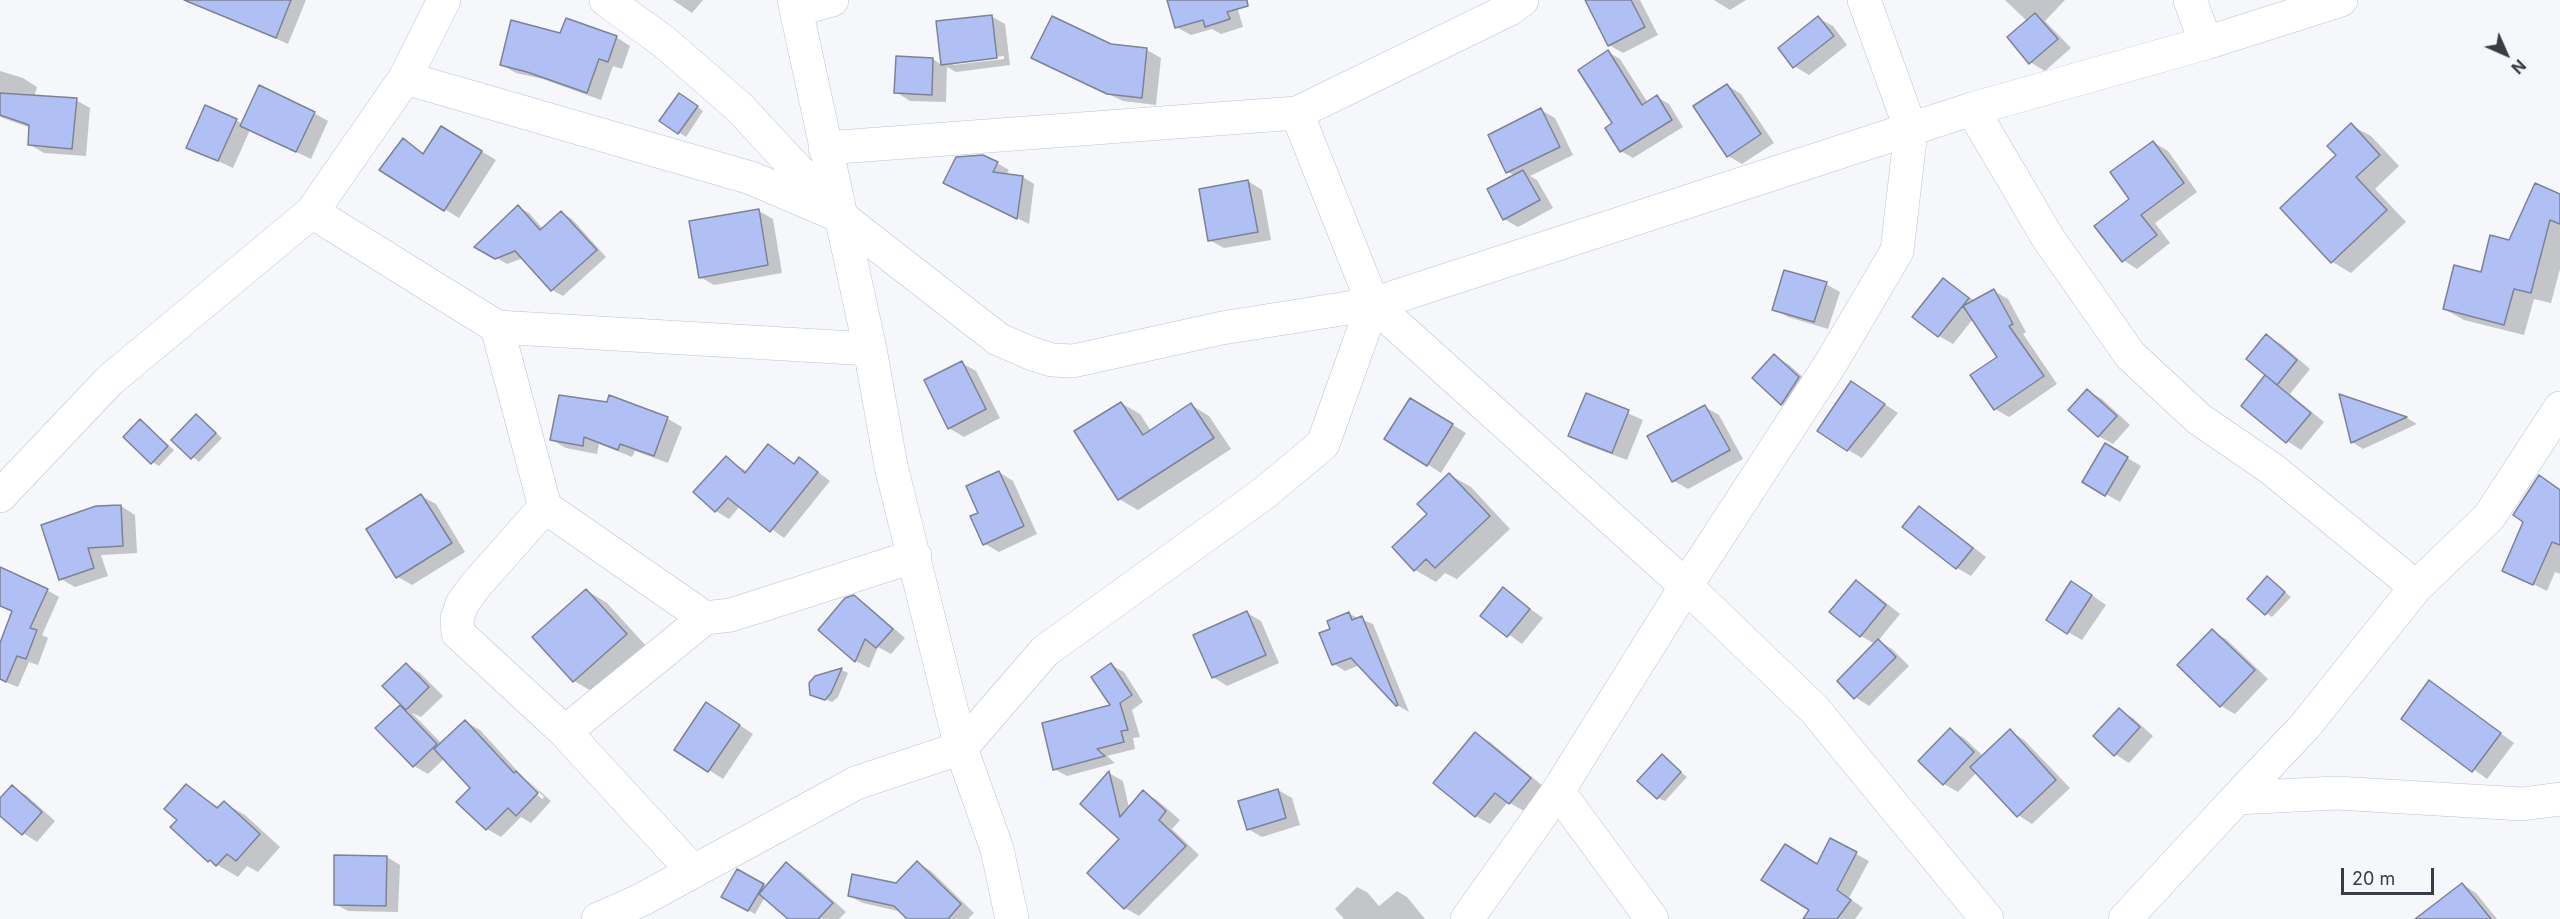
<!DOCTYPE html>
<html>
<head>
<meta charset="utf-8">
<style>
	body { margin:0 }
	#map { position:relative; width:2560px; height:919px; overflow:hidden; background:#f5f7fb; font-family:Inter,sans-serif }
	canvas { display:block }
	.north { position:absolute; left:2476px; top:24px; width:60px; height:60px; -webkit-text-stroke:4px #f5f7fb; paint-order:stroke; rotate:135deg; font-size:16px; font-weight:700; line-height:24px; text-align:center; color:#393c44 }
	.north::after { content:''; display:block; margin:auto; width:21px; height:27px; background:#393c44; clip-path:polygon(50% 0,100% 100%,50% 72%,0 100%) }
	.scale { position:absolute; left:2341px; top:868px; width:93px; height:27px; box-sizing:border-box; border:3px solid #393c44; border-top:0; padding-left:8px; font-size:18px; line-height:21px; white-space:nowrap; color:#393c44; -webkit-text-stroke:4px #f5f7fb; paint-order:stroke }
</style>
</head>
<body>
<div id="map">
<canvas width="2560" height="919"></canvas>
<div class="north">N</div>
<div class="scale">20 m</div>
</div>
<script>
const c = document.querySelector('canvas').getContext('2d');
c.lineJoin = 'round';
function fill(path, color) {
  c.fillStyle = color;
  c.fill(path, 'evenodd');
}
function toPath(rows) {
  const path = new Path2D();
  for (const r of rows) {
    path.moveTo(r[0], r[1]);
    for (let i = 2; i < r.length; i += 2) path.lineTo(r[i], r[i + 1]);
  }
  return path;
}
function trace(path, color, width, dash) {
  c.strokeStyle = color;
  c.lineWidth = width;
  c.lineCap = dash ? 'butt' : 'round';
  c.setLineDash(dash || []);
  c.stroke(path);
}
fill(toPath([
	[234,0,306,0,288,44,227,17],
	[673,0,703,0,692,13],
	[1168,0,1235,0,1243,27,1221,34,1212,29,1191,35,1176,27],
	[1587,0,1640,0,1658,35,1623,53,1609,45],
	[1714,0,1746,0,1730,10],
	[2005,0,2065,0,2045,21,2071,48,2045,71,2030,62,2028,22],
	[991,16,1005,24,1010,65,956,72,947,67,946,102,910,101,896,92,933,59,942,65],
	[1004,56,1004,59,953,65,953,62],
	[1818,18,1833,26,1847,45,1809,75,1794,66],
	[561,35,616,37,630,46,622,69,613,66,601,100,543,79,516,73,502,65],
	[1111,46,1147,50,1161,58,1156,105,1123,101,1047,65],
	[1608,52,1620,59,1648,103,1657,97,1669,104,1683,127,1633,158,1621,151,1614,124],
	[0,71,23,78,37,87,34,97,76,100,90,108,86,156,44,153,29,144,31,128,0,117],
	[1727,85,1741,94,1774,143,1742,164,1728,156],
	[686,98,703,111,686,137,661,121],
	[1541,110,1555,118,1573,155,1530,176,1537,180,1553,208,1518,227,1504,219,1515,176,1508,172],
	[314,113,328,121,311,159,250,130,233,168,188,147,236,120,242,124],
	[2351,125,2371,136,2399,166,2375,189,2406,222,2351,273,2331,261,2338,155],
	[456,136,496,160,459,218,381,170,404,140,425,154],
	[2153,142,2168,151,2197,192,2155,223,2170,243,2137,269,2123,260,2131,199],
	[997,163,1009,170,1006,175,1023,177,1034,184,1029,224,957,189],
	[1248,181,1262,190,1271,240,1224,248,1209,240],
	[2560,195,2560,269,2551,303,2534,299,2524,335,2464,320,2444,309,2482,273,2510,242],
	[518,207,529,213,543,229,562,213,572,219,606,257,563,296,552,290,523,258,507,264,476,246],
	[759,211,773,219,782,273,714,285,700,277],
	[1944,280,1975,301,1994,291,2008,299,2026,332,2023,334,2057,384,2009,417,1995,409,1999,358,1973,319,1953,344,1939,336],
	[1826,284,1840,292,1828,329,1788,317,1774,309],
	[2267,336,2281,344,2310,369,2290,394,2324,422,2301,450,2287,441,2272,381],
	[1774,356,1788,364,1813,386,1796,412,1782,404,1754,378],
	[962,363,976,371,1000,418,964,437,949,428,926,381],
	[1865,391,1898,413,1862,458,1848,450],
	[2088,391,2102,399,2130,425,2113,444,2098,436],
	[1587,395,1643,420,1627,460,1584,444,1570,436],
	[610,397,668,419,682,427,668,463,635,451,632,457,599,444,597,454,566,448,552,440,608,404],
	[2341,397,2407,418,2417,424,2363,449,2352,442],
	[1121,403,1140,414,1151,431,1191,405,1209,416,1231,449,1138,510,1119,499],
	[1705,407,1719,415,1743,459,1688,489,1674,481],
	[1425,408,1466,433,1441,473,1427,464],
	[196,415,222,438,199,462,173,440],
	[140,421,174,450,159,466,152,462],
	[2106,445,2141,466,2120,502,2084,482],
	[769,446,796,465,800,459,830,481,784,538,740,506,729,519,716,511,695,492,726,458,748,472],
	[999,472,1013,481,1037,534,999,552,985,544,980,514],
	[1450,475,1471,487,1510,529,1457,579,1445,573,1436,582,1415,570,1429,514],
	[2560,490,2560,574,2555,572,2547,591,2504,570,2525,522],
	[421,496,436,504,465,552,412,585,398,577],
	[121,506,135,515,137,553,101,555,108,576,75,587,61,579],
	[1919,508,1933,516,1986,557,1971,576,1957,568],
	[2267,578,2291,597,2272,617,2266,613],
	[0,579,47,590,59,597,42,635,48,638,38,665,29,662,18,687,0,680,0,648,13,612,0,606],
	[1856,582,1870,590,1900,614,1878,641,1892,649,1909,666,1869,706,1855,697,1875,644,1861,636],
	[1503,589,1543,618,1522,644,1482,615],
	[586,590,607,603,647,647,595,693,574,681,534,637],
	[2086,591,2106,605,2082,640,2068,632],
	[853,597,867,605,905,638,891,654,878,647,869,668,856,661,820,630],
	[1247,613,1261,621,1279,663,1227,686,1213,677],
	[1349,614,1373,624,1409,712,1397,705,1360,665,1345,671,1334,664],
	[2212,631,2226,639,2268,679,2235,714,2221,706],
	[406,665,420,673,443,696,421,717,412,713,442,744,466,722,480,730,522,776,517,774,542,799,544,797,525,778,551,801,531,823,521,817,501,837,487,829,472,788,445,758,428,774,414,766,400,707,409,711,385,686],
	[1111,665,1124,672,1143,702,1132,710,1140,737,1133,738,1135,749,1107,756,1115,763,1067,776,1054,769,1112,706],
	[842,670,848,673,838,697,832,702,812,694,815,677],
	[2430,682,2514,743,2487,779,2403,718],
	[2119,710,2133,718,2153,736,2129,763,2115,754],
	[720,712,753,734,723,779,676,749],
	[1950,730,1964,738,1983,756,2010,731,2024,740,2070,788,2032,824,2018,815,1977,772,1958,792,1944,784],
	[1475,734,1490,742,1544,787,1524,811,1508,802,1490,824,1476,816,1435,782],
	[1662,756,1687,777,1665,801,1658,798],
	[1109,773,1123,781,1129,808,1143,792,1157,800,1180,820,1172,829,1199,855,1139,916,1125,908,1122,839],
	[186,786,220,808,224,803,245,815,280,847,258,872,247,866,238,877,209,860,179,820],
	[12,787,26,795,55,821,37,842,23,833,0,814,0,800],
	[1278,790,1292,798,1300,825,1262,837,1248,829],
	[1830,840,1869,861,1849,898,1863,908,1855,919,1805,919,1811,910,1817,865],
	[387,857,400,865,398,912,348,911,335,904],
	[918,863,931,871,974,913,968,919,909,919,902,912,863,903,849,896,897,884],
	[787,864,801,872,846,912,839,919,790,919,765,897,755,914,723,896,738,871,767,887],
	[2462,884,2476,893,2497,919,2440,919],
	[1357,887,1367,892,1379,906,1397,891,1407,897,1425,919,1344,919,1335,909]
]), '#0003');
const building = toPath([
	[184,0,291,0,276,38,184,0],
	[1167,0,1247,0,1248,6,1227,12,1230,19,1205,27,1203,20,1175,28,1167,0],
	[1585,0,1631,0,1645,27,1608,46,1585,0],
	[2035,13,2058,39,2029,64,2007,37,2035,13],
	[992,15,997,58,941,65,936,21,992,15],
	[1052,16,1111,44,1147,48,1142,98,1107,94,1031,58,1052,16],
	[1818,16,1834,36,1793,68,1778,48,1818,16],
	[566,18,617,36,608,62,599,59,587,93,527,72,500,65,511,20,560,33,566,18],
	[1608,50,1642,105,1657,95,1672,120,1620,152,1605,128,1612,123,1578,70,1608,50],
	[896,56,933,58,932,95,894,93,896,56],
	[1727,84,1761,134,1727,157,1693,106,1727,84],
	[259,85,315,112,296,152,240,126,259,85],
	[0,93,77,98,72,149,28,145,29,125,0,115,0,93],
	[679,93,698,106,678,134,659,121,679,93],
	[205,105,237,119,218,161,186,148,205,105],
	[1541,108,1560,147,1506,173,1488,135,1541,108],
	[2351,123,2380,155,2356,177,2387,210,2331,263,2280,208,2336,155,2327,146,2351,123],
	[441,126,482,151,444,211,379,170,403,138,423,154,441,126],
	[2153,141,2184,183,2141,215,2157,235,2122,262,2094,226,2129,199,2110,172,2153,141],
	[983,155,998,162,993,172,1023,176,1017,219,943,183,956,157,983,155],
	[1523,170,1540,200,1503,220,1487,189,1523,170],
	[1248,180,1258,232,1208,241,1199,189,1248,180],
	[2535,183,2560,194,2560,224,2550,220,2531,293,2514,289,2504,325,2443,309,2454,265,2481,272,2490,235,2509,240,2535,183],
	[518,205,540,230,561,211,597,250,551,291,515,251,495,259,474,247,518,205],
	[759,209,768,265,699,278,689,221,759,209],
	[1784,270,1827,282,1814,322,1772,310,1784,270],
	[1943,278,1969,298,1938,337,1912,317,1943,278],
	[1994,289,2013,324,2009,326,2044,376,1994,410,1970,375,1997,357,1963,306,1994,289],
	[2266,334,2297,360,2277,385,2246,359,2266,334],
	[1774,354,1799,377,1781,405,1752,378,1774,354],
	[962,361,986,409,948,429,924,380,962,361],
	[2265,375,2311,413,2286,443,2241,406,2265,375],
	[1851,381,1885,404,1847,451,1817,431,1851,381],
	[2087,389,2117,416,2098,437,2068,410,2087,389],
	[1586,393,1629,410,1612,453,1568,436,1586,393],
	[2339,394,2407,417,2351,443,2339,394],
	[559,395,607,402,609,395,668,417,654,456,620,444,618,450,584,437,583,446,550,440,559,395],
	[1410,398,1453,424,1427,466,1384,439,1410,398],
	[1121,402,1143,435,1191,403,1214,438,1118,500,1074,431,1121,402],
	[1705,405,1730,450,1672,482,1647,436,1705,405],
	[196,414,216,433,191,459,171,440,196,414],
	[140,419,168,446,151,464,123,437,140,419],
	[2105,443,2128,457,2105,496,2082,482,2105,443],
	[768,444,794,464,799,457,818,472,770,532,728,498,715,512,693,492,726,456,745,473,768,444],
	[999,471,1024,526,983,545,970,516,978,513,966,486,999,471],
	[1449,473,1490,516,1435,568,1426,559,1414,571,1392,547,1427,514,1417,504,1449,473],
	[2539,475,2560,490,2560,545,2552,542,2533,585,2502,571,2523,522,2513,515,2539,475],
	[421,494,452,543,396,578,366,529,421,494],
	[121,505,123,546,88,548,94,568,59,580,41,525,96,506,121,505],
	[1919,506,1973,548,1956,569,1902,527,1919,506],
	[0,567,48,589,30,628,37,630,26,659,17,656,6,682,0,679,0,643,12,611,0,606,0,567],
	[2267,576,2285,592,2265,615,2247,599,2267,576],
	[1856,580,1886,605,1860,637,1829,612,1856,580],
	[2071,581,2092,595,2067,634,2046,620,2071,581],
	[1503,587,1530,609,1507,637,1480,616,1503,587],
	[586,589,627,634,573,682,532,637,586,589],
	[854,595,893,629,876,648,865,639,855,662,818,630,845,598,854,595],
	[1247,611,1266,655,1212,678,1193,635,1247,611],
	[1349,612,1352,620,1362,616,1398,705,1396,706,1351,658,1332,665,1319,633,1330,629,1327,621,1349,612],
	[2212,629,2255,670,2220,707,2177,665,2212,629],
	[1878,639,1896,657,1854,699,1837,681,1878,639],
	[406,663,429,687,406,710,382,686,406,663],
	[1111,663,1132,695,1120,703,1128,730,1121,731,1124,742,1097,749,1105,756,1053,770,1042,723,1110,705,1091,677,1111,663],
	[842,668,831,693,825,700,810,695,809,683,815,676,842,668],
	[2429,680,2501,733,2472,772,2401,719,2429,680],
	[706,702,740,725,708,772,674,750,706,702],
	[400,705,437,744,413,767,375,728,400,705],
	[2119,708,2140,727,2114,756,2093,736,2119,708],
	[465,720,514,773,516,771,538,793,516,816,508,808,486,830,456,802,470,788,434,749,465,720],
	[1950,728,1974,752,1943,785,1918,761,1950,728],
	[2010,729,2056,780,2017,817,1970,767,2010,729],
	[1475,732,1531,778,1509,804,1495,793,1475,817,1433,783,1475,732],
	[1662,754,1681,772,1657,799,1637,781,1662,754],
	[1109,771,1120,817,1143,790,1166,811,1159,820,1186,846,1124,909,1087,873,1119,839,1080,804,1109,771],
	[186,784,217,808,224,801,260,834,236,861,227,854,216,866,210,860,208,862,170,827,177,820,164,809,186,784],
	[12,785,42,812,22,835,0,816,0,798,12,785],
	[1278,789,1286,818,1247,830,1238,801,1278,789],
	[1830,838,1857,852,1837,890,1851,900,1837,919,1803,919,1809,910,1761,880,1785,844,1817,864,1830,838],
	[334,855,387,856,386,906,334,905,334,855],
	[917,861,961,904,948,919,907,919,894,906,848,896,852,874,896,883,917,861],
	[786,862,833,903,818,919,788,919,759,894,786,862],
	[737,869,764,884,748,911,721,897,737,869],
	[2462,883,2491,919,2415,919,2462,883]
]);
fill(building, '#b0bff4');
trace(building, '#7d8396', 1.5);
const minor = toPath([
	[606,0,663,41,739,107,840,216,998,339,1030,353,1052,360,1073,361,1222,328,1373,304,1686,586,1814,709,1987,919],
	[794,0,870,349,891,466,961,748,997,849,1012,919],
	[2190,0,2206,43],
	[798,9,832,0],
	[405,78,751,178,833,213],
	[1972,109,2048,238,2130,355,2199,419,2272,469,2416,587],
	[1297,113,1373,304],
	[825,148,1297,113,1510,9,1522,0],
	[312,212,497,327,870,349],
	[497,327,545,507,475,586,462,604,457,619,458,633,565,732,693,871],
	[0,496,110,380,312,212,405,78,444,0],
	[545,507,705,618,731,615,915,556],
	[565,732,705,618],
	[1558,791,1652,919],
	[2237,798,2306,725,2416,587,2489,517,2560,408],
	[598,919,641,900,856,783,961,748,1045,651,1263,494,1323,444,1373,304,1972,109,2206,43,2341,0],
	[1467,919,1558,791,1686,586,1831,363,1897,251,1911,130,1864,0],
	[2125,919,2237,798,2336,793,2522,804,2560,799]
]);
trace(minor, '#bbc1d6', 34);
trace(minor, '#fff', 33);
</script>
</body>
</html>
